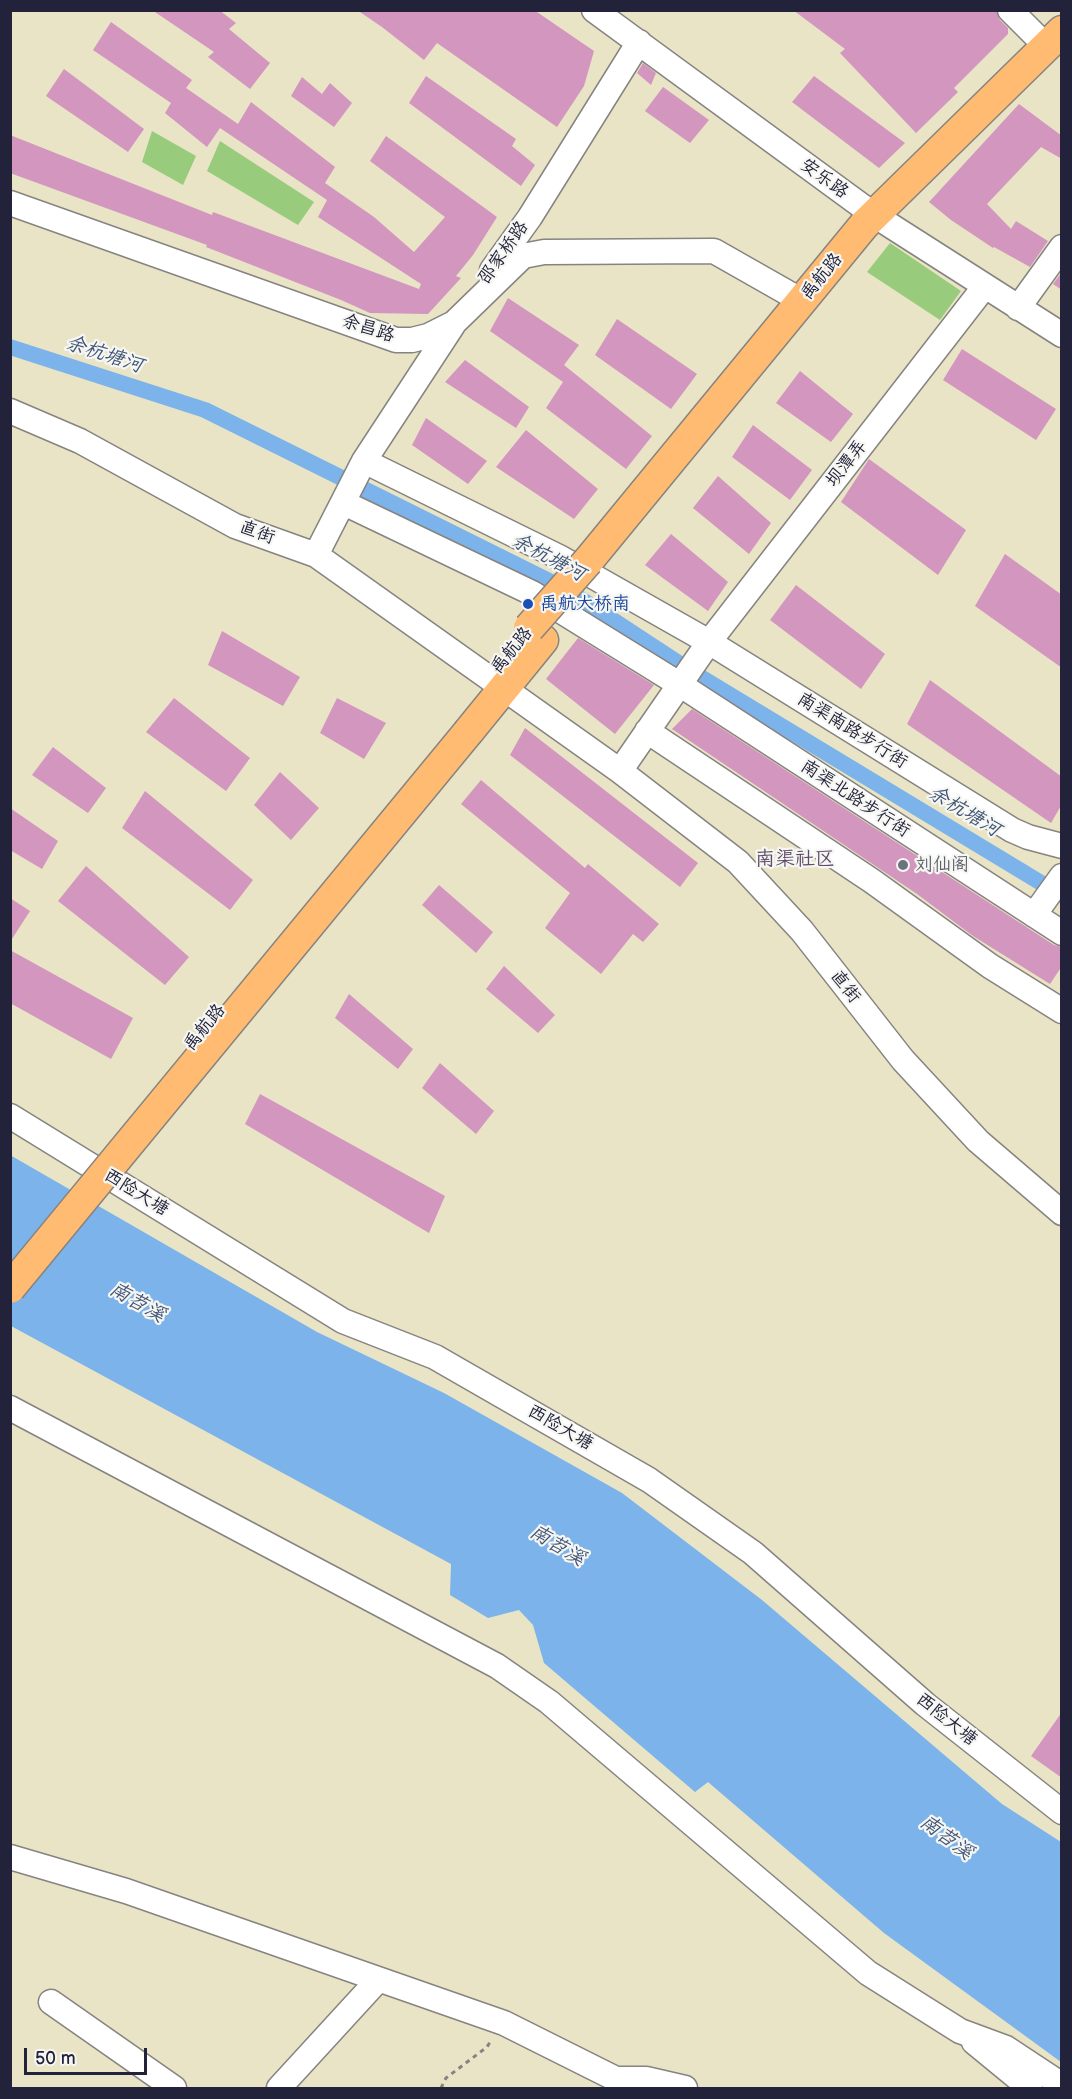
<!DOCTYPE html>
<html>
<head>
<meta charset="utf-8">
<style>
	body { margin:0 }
	#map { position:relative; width:1072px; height:2099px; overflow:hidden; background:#e9e4c5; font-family:"Balsamiq Sans",sans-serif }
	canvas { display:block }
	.frame { position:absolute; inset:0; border:12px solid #22223b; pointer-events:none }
	.scale { position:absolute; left:24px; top:2048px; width:123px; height:27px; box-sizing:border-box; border:3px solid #22223b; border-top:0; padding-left:8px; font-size:18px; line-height:21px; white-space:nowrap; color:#22223b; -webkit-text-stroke:4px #f6f6f2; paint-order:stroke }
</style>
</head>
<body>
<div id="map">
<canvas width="1072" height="2099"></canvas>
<div class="frame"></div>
<div class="scale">50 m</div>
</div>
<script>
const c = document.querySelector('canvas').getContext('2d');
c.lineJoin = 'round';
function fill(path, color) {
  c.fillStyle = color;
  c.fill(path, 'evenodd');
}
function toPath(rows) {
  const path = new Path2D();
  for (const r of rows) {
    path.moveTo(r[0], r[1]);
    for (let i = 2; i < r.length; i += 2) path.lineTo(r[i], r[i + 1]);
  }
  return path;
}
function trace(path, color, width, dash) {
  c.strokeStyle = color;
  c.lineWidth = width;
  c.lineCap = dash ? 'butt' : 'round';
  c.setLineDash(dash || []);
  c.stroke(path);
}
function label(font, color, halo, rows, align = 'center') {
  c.font = font + ' "Balsamiq Sans","LXGW WenKai TC",sans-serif';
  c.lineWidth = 4.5;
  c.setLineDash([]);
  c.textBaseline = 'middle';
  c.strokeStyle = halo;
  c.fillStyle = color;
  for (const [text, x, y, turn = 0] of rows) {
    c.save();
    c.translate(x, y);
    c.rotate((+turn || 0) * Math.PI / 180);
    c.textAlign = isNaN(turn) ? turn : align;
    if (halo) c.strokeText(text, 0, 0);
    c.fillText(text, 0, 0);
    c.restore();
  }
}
fill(toPath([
	[152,131,196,156,183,185,142,162],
	[220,141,314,202,298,225,207,171],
	[890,243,961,291,940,320,867,272]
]), '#98cc7c');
fill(toPath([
	[10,1155,317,1332,444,1393,622,1493,762,1600,1002,1804,1061,1842,1061,2062,884,1933,708,1782,695,1792,544,1663,533,1625,519,1610,488,1618,450,1595,451,1564,11,1326]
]), '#7bb3ea');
trace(toPath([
	[10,347,205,410,567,590,689,670,1061,895]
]), '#7bb3ea', 16);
fill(toPath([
	[152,10,219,10,236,23,229,29,270,63,250,89,208,57,214,52],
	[357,10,534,10,594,51,584,86,557,127,437,43,424,60,382,27],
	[793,10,996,10,1000,20,1008,28,1008,34,954,88,958,92,916,133,840,53,845,49],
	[111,22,192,80,186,88,238,124,251,102,335,167,325,183,374,217,414,252,445,217,370,161,386,136,497,217,473,255,456,276,461,278,428,314,370,313,341,300,206,247,207,245,10,173,10,135,212,215,213,212,419,289,421,284,318,217,327,200,220,128,207,147,165,113,171,103,93,50],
	[643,63,656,73,651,85,637,73],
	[64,69,144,129,128,152,46,96],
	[426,76,516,139,512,146,535,165,521,186,409,103],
	[814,76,905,143,879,168,792,102],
	[302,77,322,94,330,83,352,103,334,127,291,96],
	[663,87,709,120,690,143,645,111],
	[1019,104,1062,136,1062,159,1041,147,987,204,1011,229,1016,221,1048,241,1030,267,994,247,993,248,951,220,929,202],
	[1062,272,1062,290,1053,284],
	[508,298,579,345,564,365,652,436,626,469,546,408,563,382,490,331],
	[617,319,697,374,671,409,595,355],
	[962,349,1056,409,1036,440,943,380],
	[465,360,529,407,516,428,445,382],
	[800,371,853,414,831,442,776,403],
	[426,418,487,461,468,484,412,445],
	[753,425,812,470,790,500,732,457],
	[526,430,598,489,574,519,496,467],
	[869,459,966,530,938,575,841,502],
	[718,476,771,523,749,554,693,508],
	[671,534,728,582,708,611,645,565],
	[1005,554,1062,595,1062,668,975,606],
	[796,585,885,654,861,689,770,620],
	[222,631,300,677,283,706,208,665],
	[578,638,654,685,615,734,546,679],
	[930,680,1062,777,1062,804,1051,823,907,724],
	[174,698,250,758,226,791,146,732],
	[337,698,386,723,364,759,320,733],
	[692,709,1054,945,1062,947,1062,966,1050,984,973,936,917,894,672,729],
	[525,728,698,863,680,887,510,755],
	[53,747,106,788,88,813,32,775],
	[280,772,319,808,291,840,254,805],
	[481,780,585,868,588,864,659,924,643,942,633,934,601,974,545,928,570,893,461,804],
	[145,791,253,880,230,910,122,828],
	[10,808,58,841,42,869,10,850],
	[86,866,189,957,165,985,58,901],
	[439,885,493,932,476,953,422,905],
	[10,898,30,911,10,942],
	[10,950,133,1018,111,1059,10,1003],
	[504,966,555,1015,538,1033,486,989],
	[349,994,413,1049,398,1069,335,1018],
	[440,1063,494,1111,476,1134,422,1088],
	[260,1094,445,1196,429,1233,245,1124],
	[1062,1712,1062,1778,1031,1756]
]), '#d296bf');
const minor = toPath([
	[594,10,874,215,1062,335],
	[1010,10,1046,46],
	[10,203,396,340,412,340,428,336,454,323,523,256,544,252,714,251,802,301],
	[492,270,530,217,639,42],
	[1018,308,1062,247],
	[10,411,80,441,235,526,316,555,620,771,709,642,985,286],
	[364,461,559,557,709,642,1012,830,1028,837,1062,846],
	[344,503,532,593,679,684,1062,933],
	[316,555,364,461,453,325],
	[647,731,872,881,990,966,1062,1011],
	[620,771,738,862,802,931,903,1060,978,1141,1062,1213],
	[1034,915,1062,876],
	[10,1116,343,1321,435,1357,649,1480,753,1553,925,1704,1062,1812],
	[10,1408,497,1666,549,1702,868,1973,960,2031,1006,2048,1062,2085],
	[10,1857,126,1891,504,2023,616,2079,646,2079,685,2088],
	[51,2002,174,2088],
	[974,2042,1030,2088],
	[279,2088,378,1980]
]);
const major = toPath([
	[588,561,864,225,1062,31],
	[469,731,543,640]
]);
trace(minor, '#868380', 27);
trace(major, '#868380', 33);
trace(toPath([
	[441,2088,446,2078,487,2047,492,2039]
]), '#868380', 3, [4.5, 4.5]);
trace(minor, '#fff', 24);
trace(major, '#ffbb71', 30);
const majorBridge = toPath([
	[529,628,588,561],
	[10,1288,469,731]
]);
trace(majorBridge, '#868380', 33, []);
trace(majorBridge, '#ffbb71', 30);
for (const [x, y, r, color] of [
	[528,604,6,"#1a4fb4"],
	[903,865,6,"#6b7280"]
]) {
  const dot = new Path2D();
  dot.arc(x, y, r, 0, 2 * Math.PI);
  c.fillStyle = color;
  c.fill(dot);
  trace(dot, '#f6f6f2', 2);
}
label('18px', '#22223b', '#f6f6f2', [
	["安乐路",824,179,36],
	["邵家桥路",504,253,-55],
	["禹航路",822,277,-51],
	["余昌路",368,329,18],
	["坝潭弄",847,464,-52],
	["直街",257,533,20],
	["禹航路",512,651,-51],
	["南渠南路步行街",852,731,32],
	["南渠北路步行街",855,799,33],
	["直街",845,987,52],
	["禹航路",205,1028,-51],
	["西险大塘",136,1193,32],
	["西险大塘",560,1428,30],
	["西险大塘",946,1720,39]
]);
label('18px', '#164399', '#f6f6f2', [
	["禹航大桥南",540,604]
], 'left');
label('18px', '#5b616d', '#f6f6f2', [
	["刘仙阁",915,865]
], 'left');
label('italic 20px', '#415578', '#f6f6f2', [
	["余杭塘河",104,355,18],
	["余杭塘河",548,558,28],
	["余杭塘河",964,812,31],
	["南苕溪",137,1303,30],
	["南苕溪",557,1546,31],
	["南苕溪",946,1838,37]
]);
label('20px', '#604b69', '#f6f6f2', [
	["南渠社区",795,860]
]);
</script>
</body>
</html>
